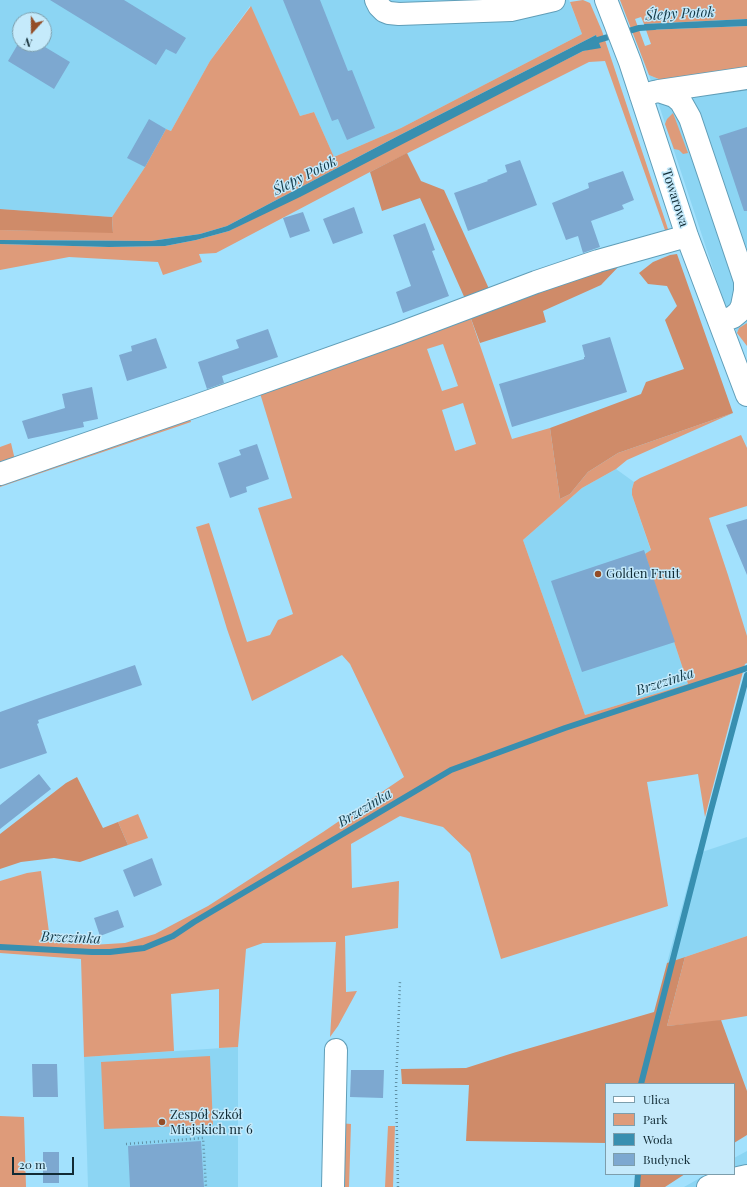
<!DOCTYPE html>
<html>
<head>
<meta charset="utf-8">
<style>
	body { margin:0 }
	#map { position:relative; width:747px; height:1187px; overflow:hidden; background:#a2e1fd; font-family:"Playfair Display",serif }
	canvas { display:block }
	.legend { position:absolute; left:605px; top:1083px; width:130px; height:92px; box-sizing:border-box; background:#c5eafb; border:1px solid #7d9eac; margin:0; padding:5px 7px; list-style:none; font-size:12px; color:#112b35 }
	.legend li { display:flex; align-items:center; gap:8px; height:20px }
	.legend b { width:20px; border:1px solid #7d9eac }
	.north { position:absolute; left:12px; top:12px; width:40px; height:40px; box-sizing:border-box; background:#c5eafb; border:1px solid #7d9eac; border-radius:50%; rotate:201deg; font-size:11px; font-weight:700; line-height:16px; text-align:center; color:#112b35 }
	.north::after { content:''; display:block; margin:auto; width:14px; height:18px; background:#944d27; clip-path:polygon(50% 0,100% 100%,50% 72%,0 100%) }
	.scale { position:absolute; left:12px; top:1157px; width:62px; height:18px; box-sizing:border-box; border:2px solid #112b35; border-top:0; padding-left:5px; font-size:12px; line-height:14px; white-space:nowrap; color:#112b35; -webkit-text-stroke:3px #c5eafb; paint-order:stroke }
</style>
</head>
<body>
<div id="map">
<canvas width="747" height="1187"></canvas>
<ul class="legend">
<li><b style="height:5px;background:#fff"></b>Ulica</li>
<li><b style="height:11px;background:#de9b7a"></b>Park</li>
<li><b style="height:11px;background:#388fb0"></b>Woda</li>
<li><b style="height:11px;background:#7da8d0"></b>Budynek</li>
</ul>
<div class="north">N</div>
<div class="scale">20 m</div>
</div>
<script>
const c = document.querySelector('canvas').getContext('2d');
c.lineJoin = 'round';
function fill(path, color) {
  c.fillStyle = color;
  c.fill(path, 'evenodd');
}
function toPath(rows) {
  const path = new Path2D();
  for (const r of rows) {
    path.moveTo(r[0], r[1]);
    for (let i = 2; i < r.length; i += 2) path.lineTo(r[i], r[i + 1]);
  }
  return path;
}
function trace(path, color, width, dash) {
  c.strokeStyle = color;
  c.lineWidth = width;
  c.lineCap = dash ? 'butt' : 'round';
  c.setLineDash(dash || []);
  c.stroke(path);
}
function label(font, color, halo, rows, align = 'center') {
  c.font = font + ' "Playfair Display",serif';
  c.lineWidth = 3;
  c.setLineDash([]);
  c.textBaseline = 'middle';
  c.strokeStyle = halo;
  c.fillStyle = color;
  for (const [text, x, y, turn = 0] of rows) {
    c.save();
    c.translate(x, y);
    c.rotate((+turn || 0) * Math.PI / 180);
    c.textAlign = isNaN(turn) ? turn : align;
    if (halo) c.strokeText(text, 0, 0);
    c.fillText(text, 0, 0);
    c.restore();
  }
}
fill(toPath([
	[0,0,569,0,582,34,401,128,334,157,314,112,300,116,250,6,210,61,171,131,166,129,145,167,112,217,0,209],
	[20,20,44,20,44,44,20,44],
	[747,67,747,323,739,328,737,333,723,299,649,75,661,80],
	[616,469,634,482,632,489,632,495,651,551,645,554,688,684,585,715,523,540,582,488],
	[747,837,747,936,667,963,696,854],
	[238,1047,238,1187,88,1187,84,1057],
	[747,1151,747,1187,684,1187,707,1174,734,1174,734,1158]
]), '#8cd5f3');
fill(toPath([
	[583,0,590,3,602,31,669,232,666,233,605,61,589,62,370,172,216,253,199,254,202,262,163,275,158,262,69,257,0,270,0,244,109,247,165,246,196,240,229,231,583,51,600,47,596,35,398,136,227,226,200,234,151,241,0,240,0,230,113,232,112,217,145,167,166,129,171,131,210,61,251,6,300,116,314,112,334,157,401,128,582,34,570,2],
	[620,0,747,0,747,19,644,24,641,17,635,19,645,46,651,44,646,30,747,26,747,67,661,80,649,75],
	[673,113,688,153,683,154,679,150,674,149,665,124,667,119],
	[470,316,512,439,550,428,560,499,570,494,588,472,618,453,733,413,627,460,616,469,582,488,523,540,585,715,688,684,645,554,651,550,632,495,632,489,634,482,640,478,741,435,747,448,747,506,709,518,728,575,747,636,747,663,745,664,705,817,698,774,647,782,668,906,501,959,470,853,443,827,400,816,351,844,352,888,399,881,398,928,345,936,346,992,357,991,338,1026,330,1037,336,942,263,943,246,949,238,1047,219,1048,219,989,171,994,174,1051,84,1057,81,959,0,953,0,881,27,873,41,871,50,940,89,939,91,945,125,943,155,934,208,906,323,832,404,777,350,664,342,655,252,701,227,629,196,527,209,523,247,642,270,635,278,620,293,614,258,508,292,498,259,390],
	[443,344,458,386,442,391,427,349],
	[463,403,476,444,455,451,442,410],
	[747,323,747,346,737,333,739,328],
	[189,416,191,422,0,487,0,481],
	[11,443,15,460,0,470,0,447],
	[138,814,148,838,128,845,118,822],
	[747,936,747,1016,711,1022,667,1026,685,957],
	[210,1056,213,1125,104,1129,101,1062],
	[0,1116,24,1117,26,1187,0,1187],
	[338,1123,351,1124,349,1187,338,1187],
	[388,1126,395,1126,393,1187,385,1187]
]), '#de9b7a');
fill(toPath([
	[407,153,421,181,444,190,490,291,466,301,420,198,382,211,370,172],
	[0,209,112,217,113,233,0,230],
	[677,254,733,413,618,453,588,472,570,494,560,499,550,428,641,394,646,382,684,369,665,320,677,306,667,286,648,284,639,273,653,262,670,255],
	[622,263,601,285,543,311,546,322,480,343,470,316],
	[77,777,103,828,118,822,128,845,80,862,54,858,21,862,0,869,0,834,66,783],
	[685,957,667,1026,721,1020,747,1091,747,1135,734,1143,734,1084,606,1084,606,1143,466,1141,469,1085,402,1084,401,1069,466,1068,513,1053,654,1012,667,963],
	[635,1174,685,1174,665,1187,635,1187]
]), '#cf8b69');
fill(toPath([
	[747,19,747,26,646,30,644,24],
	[596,35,601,48,583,51,300,197,229,231,196,240,165,246,109,247,0,244,0,240,151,241,200,234,227,226,398,136]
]), '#388fb0');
trace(toPath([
	[591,44,598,40,639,28,654,27],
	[0,947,92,952,110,952,144,948,173,936,194,922,451,770,565,728,747,668],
	[641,1084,711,810,747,675],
	[637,1187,638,1174]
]), '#388fb0', 6);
fill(toPath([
	[50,0,124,0,186,38,176,54,166,49,156,65],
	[283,0,320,0,348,71,352,70,375,128,347,140,338,119,332,121],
	[18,44,40,44,70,62,54,89,8,61],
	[149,119,166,129,145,167,127,158],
	[747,127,747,211,744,211,719,136],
	[520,160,537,205,468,231,454,193,488,181,487,180,507,172,505,165],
	[623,171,634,200,622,205,624,209,591,221,600,247,583,253,578,236,566,240,552,203,589,188,588,183],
	[354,207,363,233,333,244,323,219],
	[303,212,310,231,290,238,283,218],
	[425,223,435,250,432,251,449,296,403,313,396,292,411,286,393,235],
	[268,329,278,357,222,376,224,383,207,389,198,362,239,348,236,340],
	[610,337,627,392,512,427,499,384,584,359,584,357,585,357,582,345],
	[156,338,167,368,127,381,119,355,132,351,131,346],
	[92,387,98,419,83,422,84,427,28,439,22,421,65,408,62,394],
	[257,444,269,479,246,487,247,492,230,498,218,463,241,455,239,450],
	[747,519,747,575,726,525],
	[644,550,675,642,582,672,551,581],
	[135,665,142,685,38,720,39,723,37,724,47,753,0,769,0,712,42,697],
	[39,774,51,789,0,829,0,805],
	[152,858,162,885,134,897,123,870],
	[118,910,124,927,100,936,94,918],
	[32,1064,57,1064,58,1097,33,1097],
	[351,1070,384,1070,383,1098,350,1097],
	[201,1141,204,1187,130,1187,128,1146],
	[43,1152,59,1152,59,1183,43,1183]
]), '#7da8d0');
const minor = toPath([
	[376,0,379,6,384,11,389,13,399,14,511,10,554,0],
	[606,0,630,62,687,236,747,395],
	[659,91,747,78],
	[641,96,654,92,659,91,674,96,681,102,690,118,745,281,745,291,742,306,739,312,733,317,720,322],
	[0,474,193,407,398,334,536,282,598,261,687,236],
	[333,1187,336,1050],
	[708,1187,720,1182,747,1176]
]);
trace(minor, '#609eb8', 24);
trace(toPath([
	[126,1144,203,1138,206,1187],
	[398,1187,396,1087,400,981]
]), '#6190a4', 2.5, [1, 3]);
trace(minor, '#fff', 22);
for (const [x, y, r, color] of [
	[598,574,4,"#944d27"],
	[162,1122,4,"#944d27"]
]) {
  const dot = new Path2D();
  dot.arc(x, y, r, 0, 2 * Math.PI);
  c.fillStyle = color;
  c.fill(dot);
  trace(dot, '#c5eafb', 1.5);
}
label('13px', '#112b35', '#c5eafb', [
	["Towarowa",675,198,72]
]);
label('13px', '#112b35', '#c5eafb', [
	["Golden Fruit",606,574],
	["Zespół Szkół",170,1115],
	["Miejskich nr 6",170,1130]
], 'left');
label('italic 14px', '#133a48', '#c5eafb', [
	["Ślepy Potok",680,14,-3],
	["Ślepy Potok",305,176,-27],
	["Brzezinka",665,682,-18],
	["Brzezinka",365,808,-31],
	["Brzezinka",71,938,2]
]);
</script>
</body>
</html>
